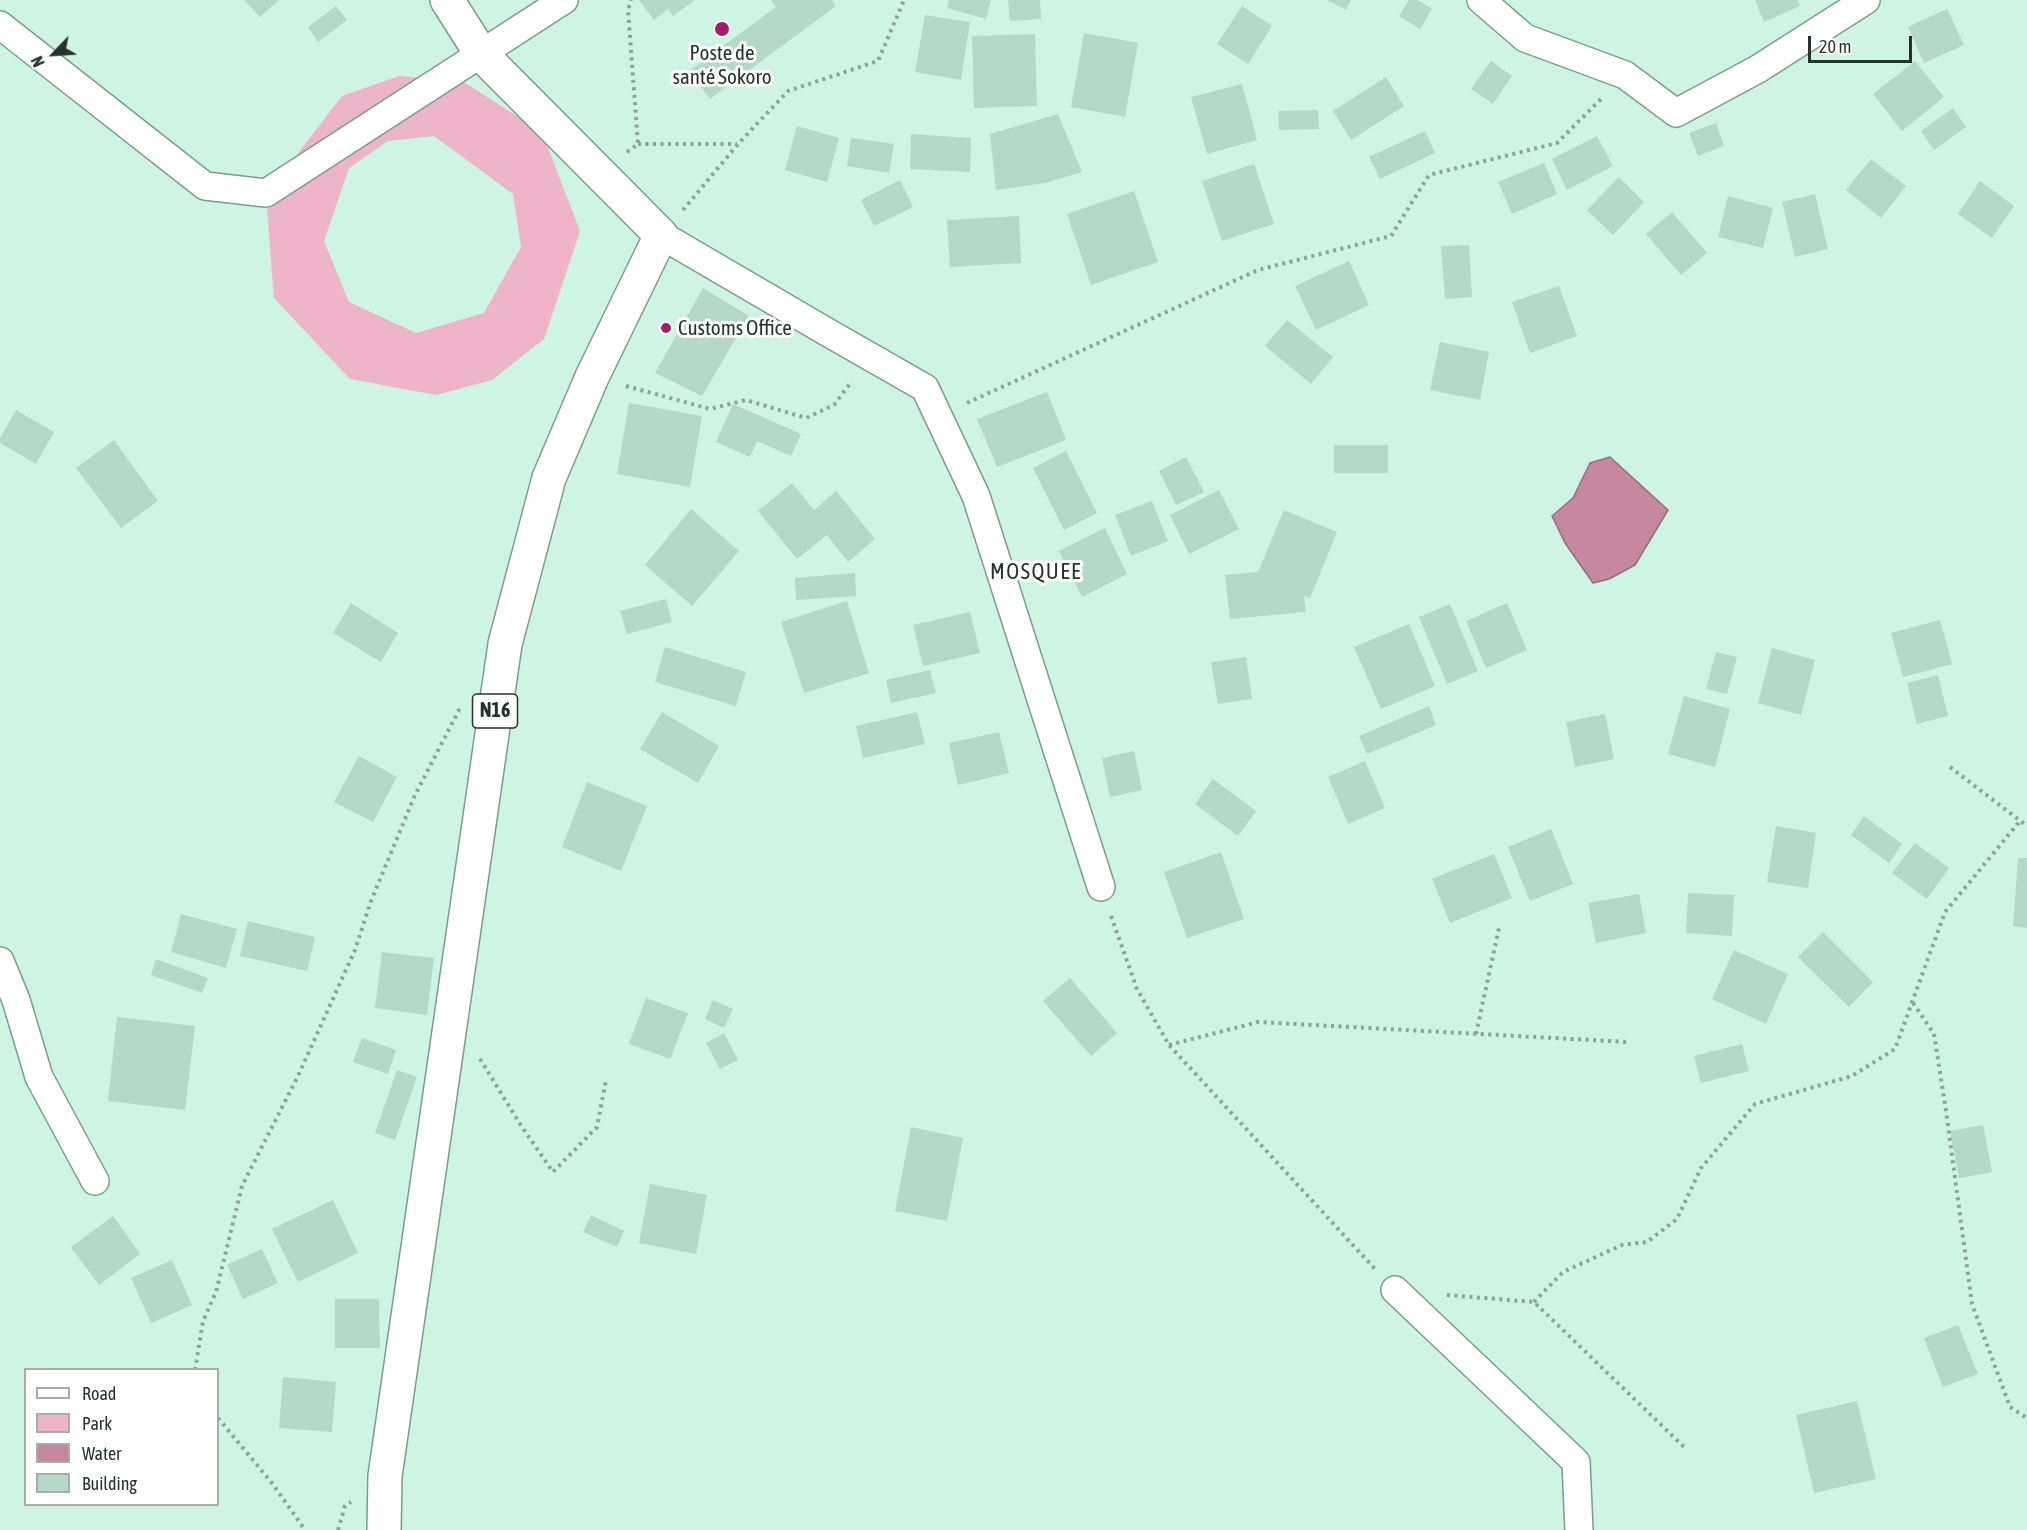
<!DOCTYPE html>
<html>
<head>
<meta charset="utf-8">
<style>
	body { margin:0 }
	#map { position:relative; width:2027px; height:1530px; overflow:hidden; background:#cef4e3; font-family:"Asap Condensed",sans-serif }
	canvas { display:block }
	.legend { position:absolute; left:24px; top:1368px; width:195px; height:138px; box-sizing:border-box; background:#fff; border:2px solid #a7adab; margin:0; padding:8px 10px; list-style:none; font-size:18px; color:#24332c }
	.legend li { display:flex; align-items:center; gap:12px; height:30px }
	.legend b { width:30px; border:2px solid #a7adab }
	.north { position:absolute; left:24px; top:24px; width:60px; height:60px; -webkit-text-stroke:4px #fff; paint-order:stroke; rotate:245deg; font-size:16px; font-weight:700; line-height:24px; text-align:center; color:#24332c }
	.north::after { content:''; display:block; margin:auto; width:21px; height:27px; background:#24332c; clip-path:polygon(50% 0,100% 100%,50% 72%,0 100%) }
	.scale { position:absolute; left:1808px; top:36px; width:104px; height:27px; box-sizing:border-box; border:3px solid #24332c; border-top:0; padding-left:8px; font-size:18px; line-height:21px; white-space:nowrap; color:#24332c; -webkit-text-stroke:4px #fff; paint-order:stroke }
</style>
</head>
<body>
<div id="map">
<canvas width="2027" height="1530"></canvas>
<ul class="legend">
<li><b style="height:8px;background:#fff"></b>Road</li>
<li><b style="height:16px;background:#eeb4ca"></b>Park</li>
<li><b style="height:16px;background:#c688a1"></b>Water</li>
<li><b style="height:16px;background:#b4d9c8"></b>Building</li>
</ul>
<div class="north">N</div>
<div class="scale">20 m</div>
</div>
<script>
const c = document.querySelector('canvas').getContext('2d');
c.lineJoin = 'round';
function fill(path, color) {
  c.fillStyle = color;
  c.fill(path, 'evenodd');
}
function toPath(rows) {
  const path = new Path2D();
  for (const r of rows) {
    path.moveTo(r[0], r[1]);
    for (let i = 2; i < r.length; i += 2) path.lineTo(r[i], r[i + 1]);
  }
  return path;
}
function trace(path, color, width, dash) {
  c.strokeStyle = color;
  c.lineWidth = width;
  c.lineCap = dash ? 'butt' : 'round';
  c.setLineDash(dash || []);
  c.stroke(path);
}
function label(font, color, halo, rows, align = 'center') {
  c.font = font + ' "Asap Condensed",sans-serif';
  c.lineWidth = 6;
  c.setLineDash([]);
  c.textBaseline = 'middle';
  c.strokeStyle = halo;
  c.fillStyle = color;
  for (const [text, x, y, turn = 0] of rows) {
    c.save();
    c.translate(x, y);
    c.rotate((+turn || 0) * Math.PI / 180);
    c.textAlign = isNaN(turn) ? turn : align;
    if (halo) c.strokeText(text, 0, 0);
    c.fillText(text, 0, 0);
    c.restore();
  }
}
fill(toPath([
	[399,76,462,81,542,132,580,231,544,339,492,380,436,395,350,379,274,298,266,195,342,96],
	[434,136,513,194,521,247,484,313,416,333,349,302,324,241,349,168,388,141]
]), '#eeb4ca');
const water = toPath([
	[1610,457,1668,510,1635,565,1609,579,1593,583,1565,543,1552,516,1573,498,1590,463,1610,457]
]);
fill(water, '#c688a1');
trace(water, '#956e7e', 1.5);
fill(toPath([
	[244,0,279,0,260,17],
	[639,0,695,0,673,16,668,9,654,20],
	[771,0,832,0,836,6,710,99,689,71,776,7],
	[949,0,991,0,986,19,947,8],
	[1008,0,1040,0,1041,19,1010,21],
	[1327,0,1351,0,1346,10],
	[1409,0,1418,0,1432,9,1420,29,1399,16],
	[1755,0,1798,0,1800,6,1764,22],
	[336,6,347,20,318,42,308,27],
	[1242,6,1272,26,1248,64,1217,44],
	[1947,9,1964,45,1924,63,1908,27],
	[925,15,970,22,961,80,915,72],
	[1084,33,1138,43,1125,117,1071,107],
	[1035,34,1037,106,974,108,972,36],
	[1491,61,1512,76,1493,104,1471,89],
	[1915,61,1944,97,1902,131,1873,94],
	[1386,77,1404,106,1351,140,1333,111],
	[1242,84,1257,140,1207,154,1191,97],
	[1953,108,1966,127,1934,150,1921,131],
	[1318,110,1319,129,1279,130,1278,111],
	[1058,114,1082,172,1045,183,996,190,990,134],
	[1716,123,1724,146,1698,156,1689,133],
	[797,126,839,138,827,182,785,170],
	[1425,131,1435,153,1380,179,1369,157],
	[911,134,971,138,970,172,910,169],
	[1597,136,1613,166,1567,190,1552,159],
	[851,138,894,144,889,173,847,166],
	[1871,159,1906,186,1881,218,1846,190],
	[1544,163,1557,194,1512,214,1498,182],
	[1254,164,1274,224,1222,241,1202,181],
	[1619,177,1644,202,1613,235,1587,210],
	[900,180,913,207,874,226,861,200],
	[1980,181,2014,206,1992,238,1958,214],
	[1134,191,1158,262,1091,285,1067,214],
	[1815,194,1828,249,1795,257,1782,202],
	[1728,196,1773,208,1763,248,1718,237],
	[1672,212,1707,253,1681,275,1646,234],
	[1019,216,1021,263,950,267,947,220],
	[1469,245,1472,297,1445,299,1441,246],
	[1349,261,1369,305,1316,330,1295,286],
	[1559,286,1577,336,1530,353,1512,302],
	[703,288,749,316,702,396,655,373],
	[1287,320,1333,357,1311,384,1265,346],
	[1440,342,1489,352,1480,400,1430,390],
	[1047,392,1066,440,997,467,977,419],
	[629,403,702,416,690,487,617,474],
	[733,404,801,434,791,456,757,441,750,457,716,442],
	[16,410,54,432,36,464,0,443,0,438],
	[114,440,158,501,121,528,76,468],
	[1334,445,1388,445,1388,473,1334,473],
	[1066,451,1097,513,1064,530,1033,468],
	[1186,457,1204,492,1176,505,1159,471],
	[792,483,814,510,836,491,875,539,848,562,827,535,797,559,758,511],
	[1219,490,1239,529,1189,554,1170,515],
	[1152,501,1168,541,1131,556,1115,515],
	[691,509,739,551,692,606,645,565],
	[1284,510,1337,532,1310,598,1304,596,1306,612,1230,619,1225,575,1258,572],
	[1105,528,1127,574,1082,597,1059,551],
	[855,573,856,596,796,600,795,578],
	[666,599,672,622,627,634,620,611],
	[847,601,869,673,804,693,781,622],
	[351,603,398,633,381,662,333,633],
	[1507,603,1527,650,1486,668,1466,621],
	[1450,604,1478,671,1447,684,1419,617],
	[970,612,980,653,923,666,913,625],
	[1940,620,1952,664,1903,677,1891,633],
	[1409,624,1435,686,1381,709,1354,647],
	[665,647,746,672,736,706,655,682],
	[1772,648,1815,660,1801,715,1758,703],
	[1716,652,1737,657,1727,694,1706,689],
	[1246,657,1252,699,1218,704,1211,662],
	[930,670,936,693,891,703,886,680],
	[1938,675,1948,716,1917,724,1907,683],
	[1684,696,1730,709,1715,767,1668,754],
	[1429,706,1436,725,1367,754,1359,736],
	[662,712,719,746,698,783,640,749],
	[917,712,925,744,863,758,856,726],
	[1605,714,1614,759,1575,767,1566,722],
	[999,732,1009,773,958,785,949,743],
	[1134,751,1142,790,1110,797,1102,758],
	[359,756,397,777,373,822,334,802],
	[1365,761,1385,808,1348,824,1328,777],
	[1213,779,1256,811,1238,836,1195,804],
	[587,782,647,806,621,871,562,847],
	[1864,816,1902,844,1889,863,1851,835],
	[1776,826,1816,833,1808,888,1767,882],
	[1551,829,1573,884,1530,901,1508,847],
	[1915,843,1949,868,1927,899,1892,873],
	[1221,852,1244,919,1187,938,1164,872],
	[1494,854,1512,898,1450,923,1432,879],
	[2018,858,2027,858,2027,928,2013,926],
	[1688,893,1734,895,1732,936,1686,933],
	[1639,894,1646,933,1596,943,1588,903],
	[181,914,237,929,226,968,171,952],
	[248,921,315,937,307,971,240,956],
	[1823,932,1873,982,1849,1007,1798,957],
	[1734,950,1788,974,1766,1024,1712,999],
	[382,952,434,958,427,1015,375,1008],
	[156,959,208,978,202,993,151,975],
	[1070,978,1117,1033,1091,1056,1043,1001],
	[646,998,688,1013,670,1059,629,1044],
	[713,1000,733,1009,724,1028,705,1019],
	[117,1017,195,1026,185,1110,108,1101],
	[724,1033,738,1060,720,1069,706,1043],
	[362,1038,396,1050,388,1074,353,1062],
	[1742,1044,1749,1071,1701,1083,1694,1056],
	[397,1070,417,1077,395,1140,375,1133],
	[1983,1125,1992,1172,1959,1178,1950,1131],
	[911,1127,963,1138,947,1221,895,1211],
	[650,1184,707,1195,696,1254,639,1243],
	[333,1200,358,1253,298,1282,272,1229],
	[591,1215,624,1231,617,1247,583,1232],
	[113,1216,140,1254,99,1285,71,1247],
	[262,1249,278,1283,243,1299,227,1265],
	[172,1260,192,1305,151,1323,131,1278],
	[335,1299,379,1299,380,1348,335,1348],
	[1958,1325,1978,1374,1943,1387,1924,1338],
	[283,1377,336,1382,332,1432,279,1428],
	[1857,1401,1876,1479,1814,1493,1796,1415]
]), '#b4d9c8');
const minor = toPath([
	[1481,0,1525,38,1625,75,1676,113,1758,69,1866,0],
	[0,25,205,186,266,193,564,0],
	[661,235,827,332,925,388,976,496,1101,887],
	[0,961,16,1000,39,1077,95,1181],
	[1395,1290,1576,1462,1579,1530]
]);
const primary = toPath([
	[384,1530,385,1476,505,644,549,478,592,377,661,235,482,55,447,0]
]);
trace(minor, '#7a9d8e', 30);
trace(primary, '#7a9d8e', 36);
trace(toPath([
	[638,144,737,144],
	[627,152,638,144,628,10,631,0],
	[683,210,738,144,788,91,878,61,904,0],
	[626,386,710,409,746,400,806,418,834,405,852,381],
	[967,403,1258,270,1391,236,1429,175,1557,143,1602,98],
	[1950,767,2027,826],
	[1111,916,1137,989,1169,1045,1375,1269],
	[1913,1003,1934,1034,1946,1111,1972,1304,2010,1407,2027,1418],
	[1476,1034,1499,928],
	[1169,1045,1258,1022,1628,1042],
	[480,1059,522,1127,553,1172,597,1127,606,1080],
	[1447,1295,1534,1302,1685,1448],
	[1534,1302,1563,1272,1622,1245,1647,1242,1677,1219,1701,1168,1755,1104,1852,1076,1895,1049,1945,912,2020,821],
	[195,1370,203,1321,216,1292,242,1186,298,1076,355,950,371,901,415,795,460,708],
	[218,1418,272,1483,305,1530],
	[338,1530,345,1506,351,1502]
]), '#88a598', 4, [3, 4.5]);
trace(minor, '#fff', 27);
trace(primary, '#fff', 33);
for (const [x, y, r, color] of [
	[722,29,8,"#a41d66"],
	[666,328,6,"#a41d66"]
]) {
  const dot = new Path2D();
  dot.arc(x, y, r, 0, 2 * Math.PI);
  c.fillStyle = color;
  c.fill(dot);
  trace(dot, '#fff', 2);
}
for (const [x, y, w] of [
	[495,711,45]
]) {
  const box = new Path2D();
  box.roundRect(x - w / 2, y - 17, w, 34, 4.5);
  c.fillStyle = '#fff';
  c.fill(box);
  trace(box, '#24332c', 1.5);
}
label('bold 20px', '#24332c', null, [
	["N16",495,711]
]);
label('21px', '#24332c', '#fff', [
	["Poste de",722,53],
	["santé Sokoro",722,77],
	["Customs Office",678,328,"left"]
]);
c.letterSpacing = '1.5px';
label('22px', '#24332c', '#fff', [
	["MOSQUEE",1036,572]
]);
c.letterSpacing = '0px';
</script>
</body>
</html>
